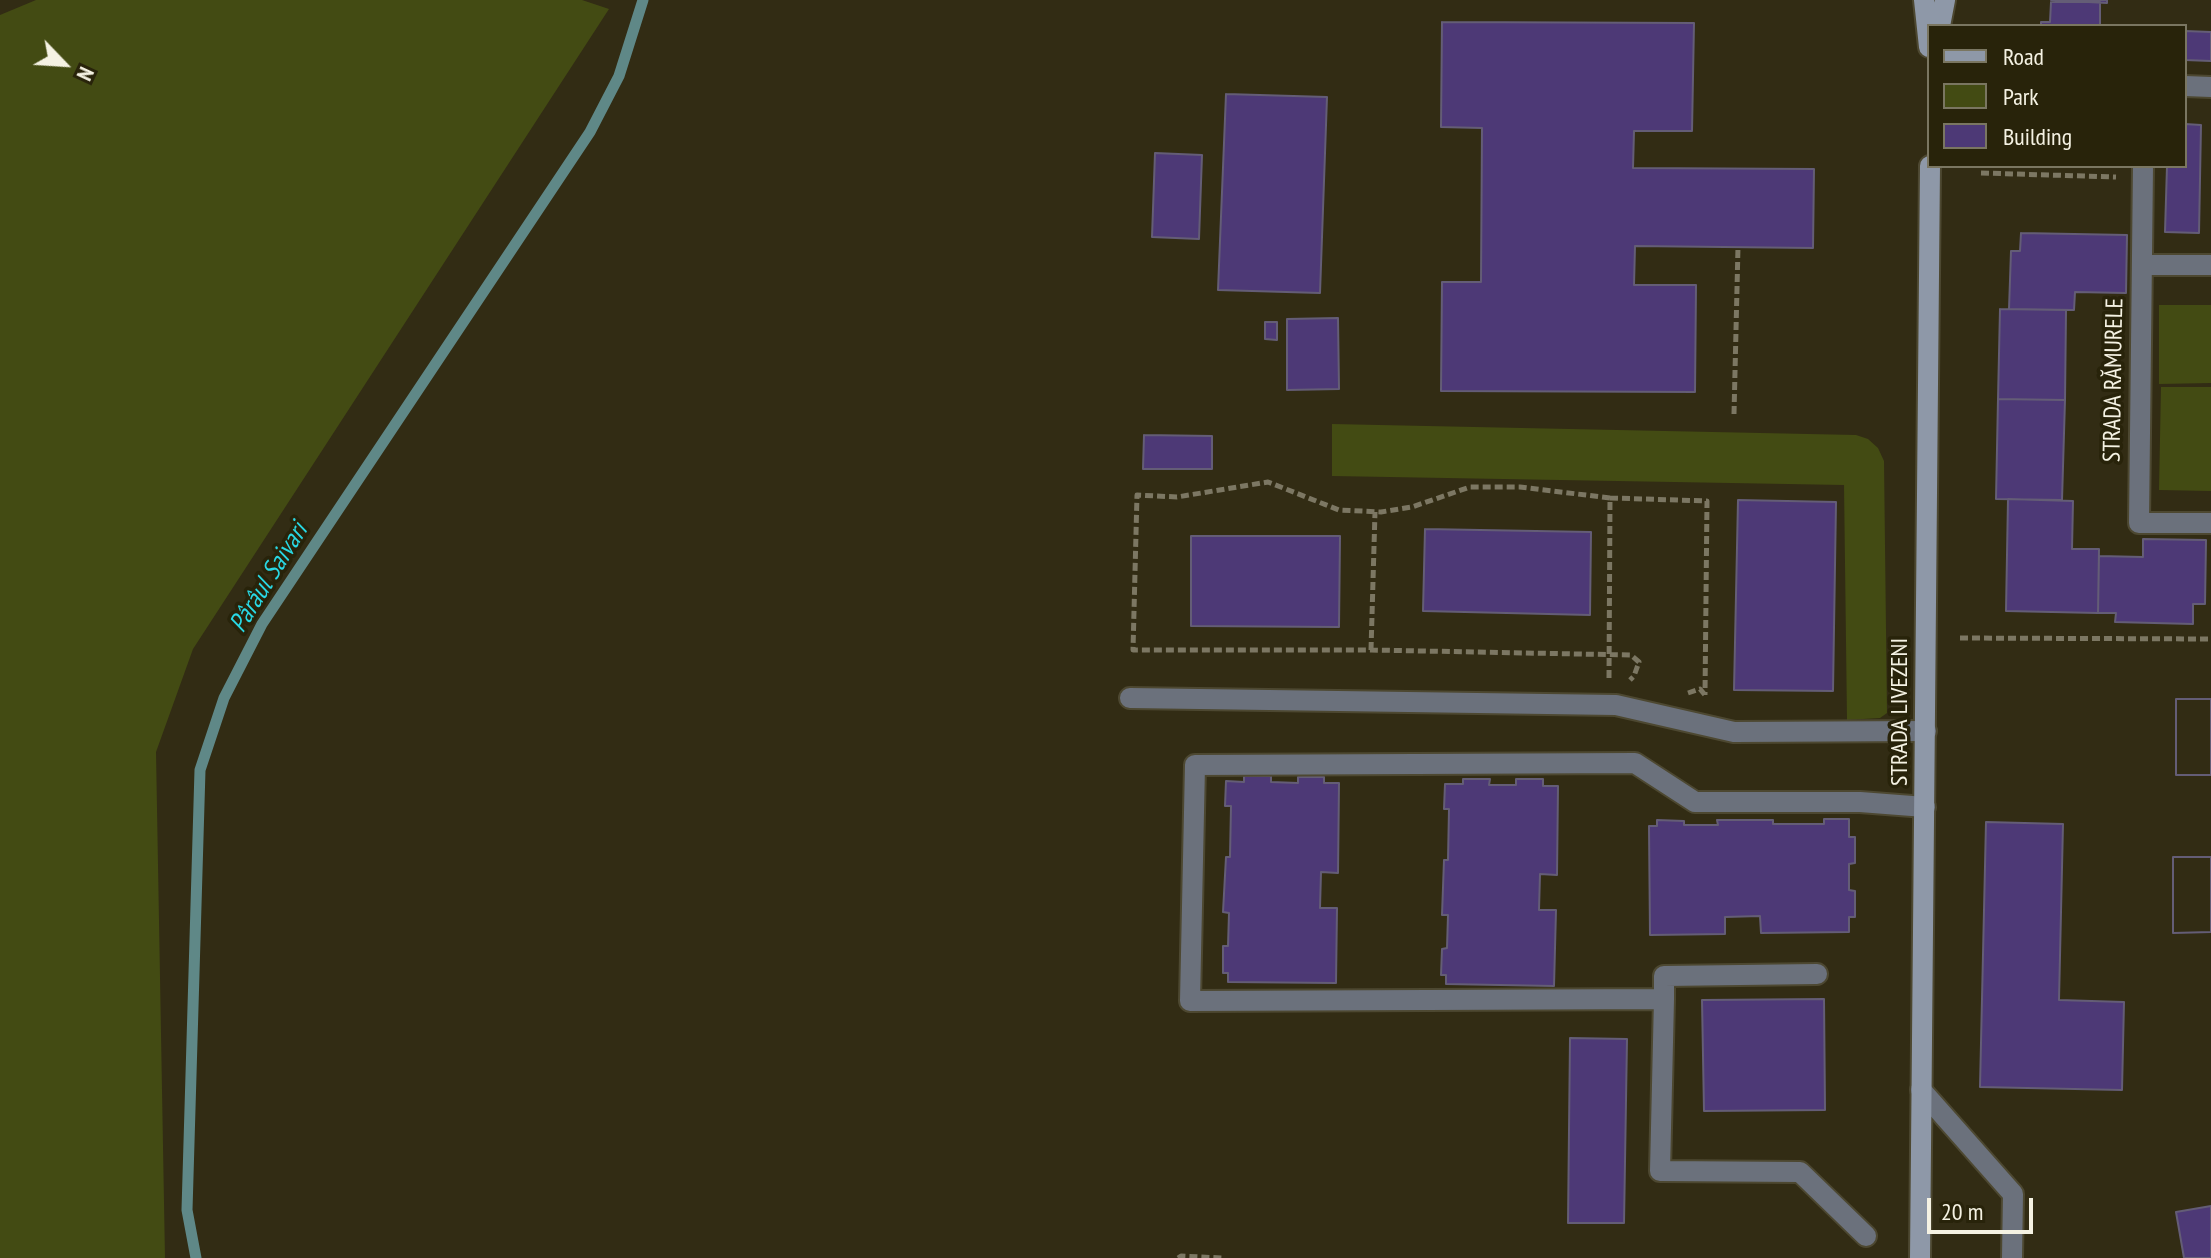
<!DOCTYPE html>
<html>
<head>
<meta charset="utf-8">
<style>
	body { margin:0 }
	#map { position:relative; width:2211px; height:1258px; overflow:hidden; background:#322c14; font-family:"PT Sans Narrow",sans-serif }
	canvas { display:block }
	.legend { position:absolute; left:1927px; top:24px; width:260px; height:144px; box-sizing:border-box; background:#28230a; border:2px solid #7a7661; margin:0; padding:10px 14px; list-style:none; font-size:24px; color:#f5f2e3 }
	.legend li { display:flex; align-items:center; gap:16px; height:40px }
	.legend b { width:40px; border:2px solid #7a7661 }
	.north { position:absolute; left:24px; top:24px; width:80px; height:80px; -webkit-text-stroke:6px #28230a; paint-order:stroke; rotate:115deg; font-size:22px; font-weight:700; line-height:32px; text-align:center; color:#f5f2e3 }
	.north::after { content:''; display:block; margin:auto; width:28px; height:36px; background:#f5f2e3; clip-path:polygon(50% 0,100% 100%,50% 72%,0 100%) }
	.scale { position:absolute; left:1927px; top:1198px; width:106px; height:36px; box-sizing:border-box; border:4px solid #f5f2e3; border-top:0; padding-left:10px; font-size:24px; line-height:28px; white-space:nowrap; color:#f5f2e3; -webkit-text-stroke:6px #28230a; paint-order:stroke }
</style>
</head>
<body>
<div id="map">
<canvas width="2211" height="1258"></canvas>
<ul class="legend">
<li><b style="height:10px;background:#8e98a8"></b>Road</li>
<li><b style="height:22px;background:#434b13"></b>Park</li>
<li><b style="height:22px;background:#4d3976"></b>Building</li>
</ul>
<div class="north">N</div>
<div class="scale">20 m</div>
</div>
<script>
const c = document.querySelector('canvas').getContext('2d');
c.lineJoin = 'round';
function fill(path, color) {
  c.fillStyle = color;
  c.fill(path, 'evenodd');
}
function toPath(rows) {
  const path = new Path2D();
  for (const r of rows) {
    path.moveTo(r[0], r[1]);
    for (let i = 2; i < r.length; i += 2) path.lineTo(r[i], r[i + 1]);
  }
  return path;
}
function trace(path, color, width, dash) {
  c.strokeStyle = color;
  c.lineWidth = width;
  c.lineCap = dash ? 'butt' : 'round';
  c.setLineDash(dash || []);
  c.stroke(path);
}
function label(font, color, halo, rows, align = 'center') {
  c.font = font + ' "PT Sans Narrow",sans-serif';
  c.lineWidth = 7;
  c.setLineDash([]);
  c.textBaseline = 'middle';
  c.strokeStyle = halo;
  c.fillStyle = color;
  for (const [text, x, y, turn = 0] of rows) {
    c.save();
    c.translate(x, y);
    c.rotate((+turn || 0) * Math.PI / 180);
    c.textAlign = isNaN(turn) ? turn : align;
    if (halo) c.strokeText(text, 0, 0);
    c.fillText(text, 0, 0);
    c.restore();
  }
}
fill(toPath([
	[36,0,582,0,609,9,193,649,156,752,165,1258,0,1258,0,15],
	[2159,305,2211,305,2211,383,2159,384],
	[2161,387,2211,387,2211,491,2159,490],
	[1332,424,1856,435,1868,439,1878,448,1884,461,1887,713,1880,718,1847,720,1844,485,1332,476]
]), '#434b13');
trace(toPath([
	[196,1258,187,1210,200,770,224,698,262,624,590,132,619,76,643,0]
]), '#5f8887', 11);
const building = toPath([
	[2051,0,2107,0,2107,3,2051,0],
	[2051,2,2100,2,2100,26,2041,26,2041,22,2050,22,2051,2],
	[1442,22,1694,23,1692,131,1634,131,1633,168,1814,169,1813,248,1635,246,1634,285,1696,285,1695,392,1441,391,1442,282,1481,282,1482,128,1441,127,1442,22],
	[2185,31,2211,32,2211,61,2185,60,2185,31],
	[1226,94,1327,97,1320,293,1218,290,1226,94],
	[2185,124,2201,125,2199,233,2165,232,2167,166,2185,166,2185,124],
	[1155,153,1202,155,1199,239,1152,237,1155,153],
	[2021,233,2127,235,2126,293,2075,292,2074,310,2009,309,2011,251,2020,251,2021,233],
	[2000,309,2066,310,2065,400,1998,399,2000,309],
	[1338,318,1339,389,1287,390,1287,319,1338,318],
	[1265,322,1277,322,1277,340,1265,339,1265,322],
	[1998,399,2065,400,2062,500,1996,499,1998,399],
	[1144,435,1212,436,1212,469,1143,469,1144,435],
	[2008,499,2073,501,2072,549,2099,549,2098,613,2006,611,2008,499],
	[1738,500,1836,502,1833,691,1734,690,1738,500],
	[1425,529,1591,532,1590,615,1423,611,1425,529],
	[1191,536,1340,536,1339,627,1191,626,1191,536],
	[2143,539,2206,540,2205,604,2193,604,2193,624,2115,622,2116,613,2098,613,2099,556,2143,557,2143,539],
	[2176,699,2211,699,2211,775,2176,775,2176,699],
	[2176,699,2211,699,2211,775,2176,775,2176,699],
	[1244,776,1271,776,1271,782,1298,783,1298,777,1324,777,1324,783,1339,783,1338,873,1321,872,1320,908,1337,908,1336,983,1228,982,1228,973,1223,973,1223,946,1228,946,1229,913,1223,912,1226,857,1230,857,1231,806,1225,806,1226,781,1244,782,1244,776],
	[1463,779,1490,779,1489,785,1516,785,1516,779,1543,779,1543,786,1558,786,1557,875,1540,874,1539,910,1556,910,1554,986,1446,984,1446,975,1441,975,1442,949,1447,948,1448,915,1442,915,1444,860,1448,860,1449,809,1444,809,1445,784,1463,784,1463,779],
	[1824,819,1849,819,1849,837,1855,837,1855,863,1849,864,1849,890,1855,891,1855,917,1849,917,1849,932,1761,933,1760,916,1725,917,1725,934,1650,935,1649,826,1657,826,1657,820,1684,821,1684,825,1718,825,1717,820,1773,820,1773,824,1824,824,1824,819],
	[1986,822,2063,824,2059,1000,2124,1002,2122,1090,1980,1087,1986,822],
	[2173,857,2211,857,2211,932,2173,933,2173,857],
	[2173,857,2211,857,2211,932,2173,933,2173,857],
	[1824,999,1825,1110,1704,1111,1702,1000,1824,999],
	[1570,1038,1627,1039,1624,1223,1568,1223,1570,1038],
	[2211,1206,2211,1258,2184,1258,2176,1212,2211,1206]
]);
fill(building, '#4d3976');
trace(building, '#645d76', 2);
const service = toPath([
	[2185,86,2211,87],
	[2143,166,2139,523,2211,523],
	[2142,265,2211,265],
	[1130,698,1616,705,1734,732,1926,731],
	[1664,999,1664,976,1817,974],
	[1921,1090,2013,1194,2012,1258],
	[1866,1236,1800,1172,1660,1171,1664,999,1190,1001,1195,765,1635,763,1695,802,1860,802,1925,807]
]);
const secondary = toPath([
	[1924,0,1929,47],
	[1940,26,1945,0],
	[1920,1258,1930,166]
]);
trace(service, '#4d4831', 24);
trace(secondary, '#4d4831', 24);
trace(toPath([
	[1981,173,2116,177],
	[1734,414,1738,247],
	[1610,498,1520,487,1470,487,1412,507,1381,512,1339,510,1268,482,1177,497,1137,495,1133,650,1371,650,1631,655,1639,662,1634,676,1630,680],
	[1960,638,2211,639],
	[1371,650,1375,512],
	[1609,678,1610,498,1707,501,1705,695],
	[1688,693,1700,689,1705,695],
	[1178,1258,1181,1256,1222,1258]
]), '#7c7763', 5, [8, 4]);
trace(service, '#6b717c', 20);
trace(secondary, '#8e98a8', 20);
label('24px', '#f5f2e3', '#28230a', [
	["STRADA RĂMURELE",2114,380,-89],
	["STRADA LIVEZENI",1900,712,-90]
]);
label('italic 26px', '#29d8e4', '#28230a', [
	["Pârâul Saivari",269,578,-58]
]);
</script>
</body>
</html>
